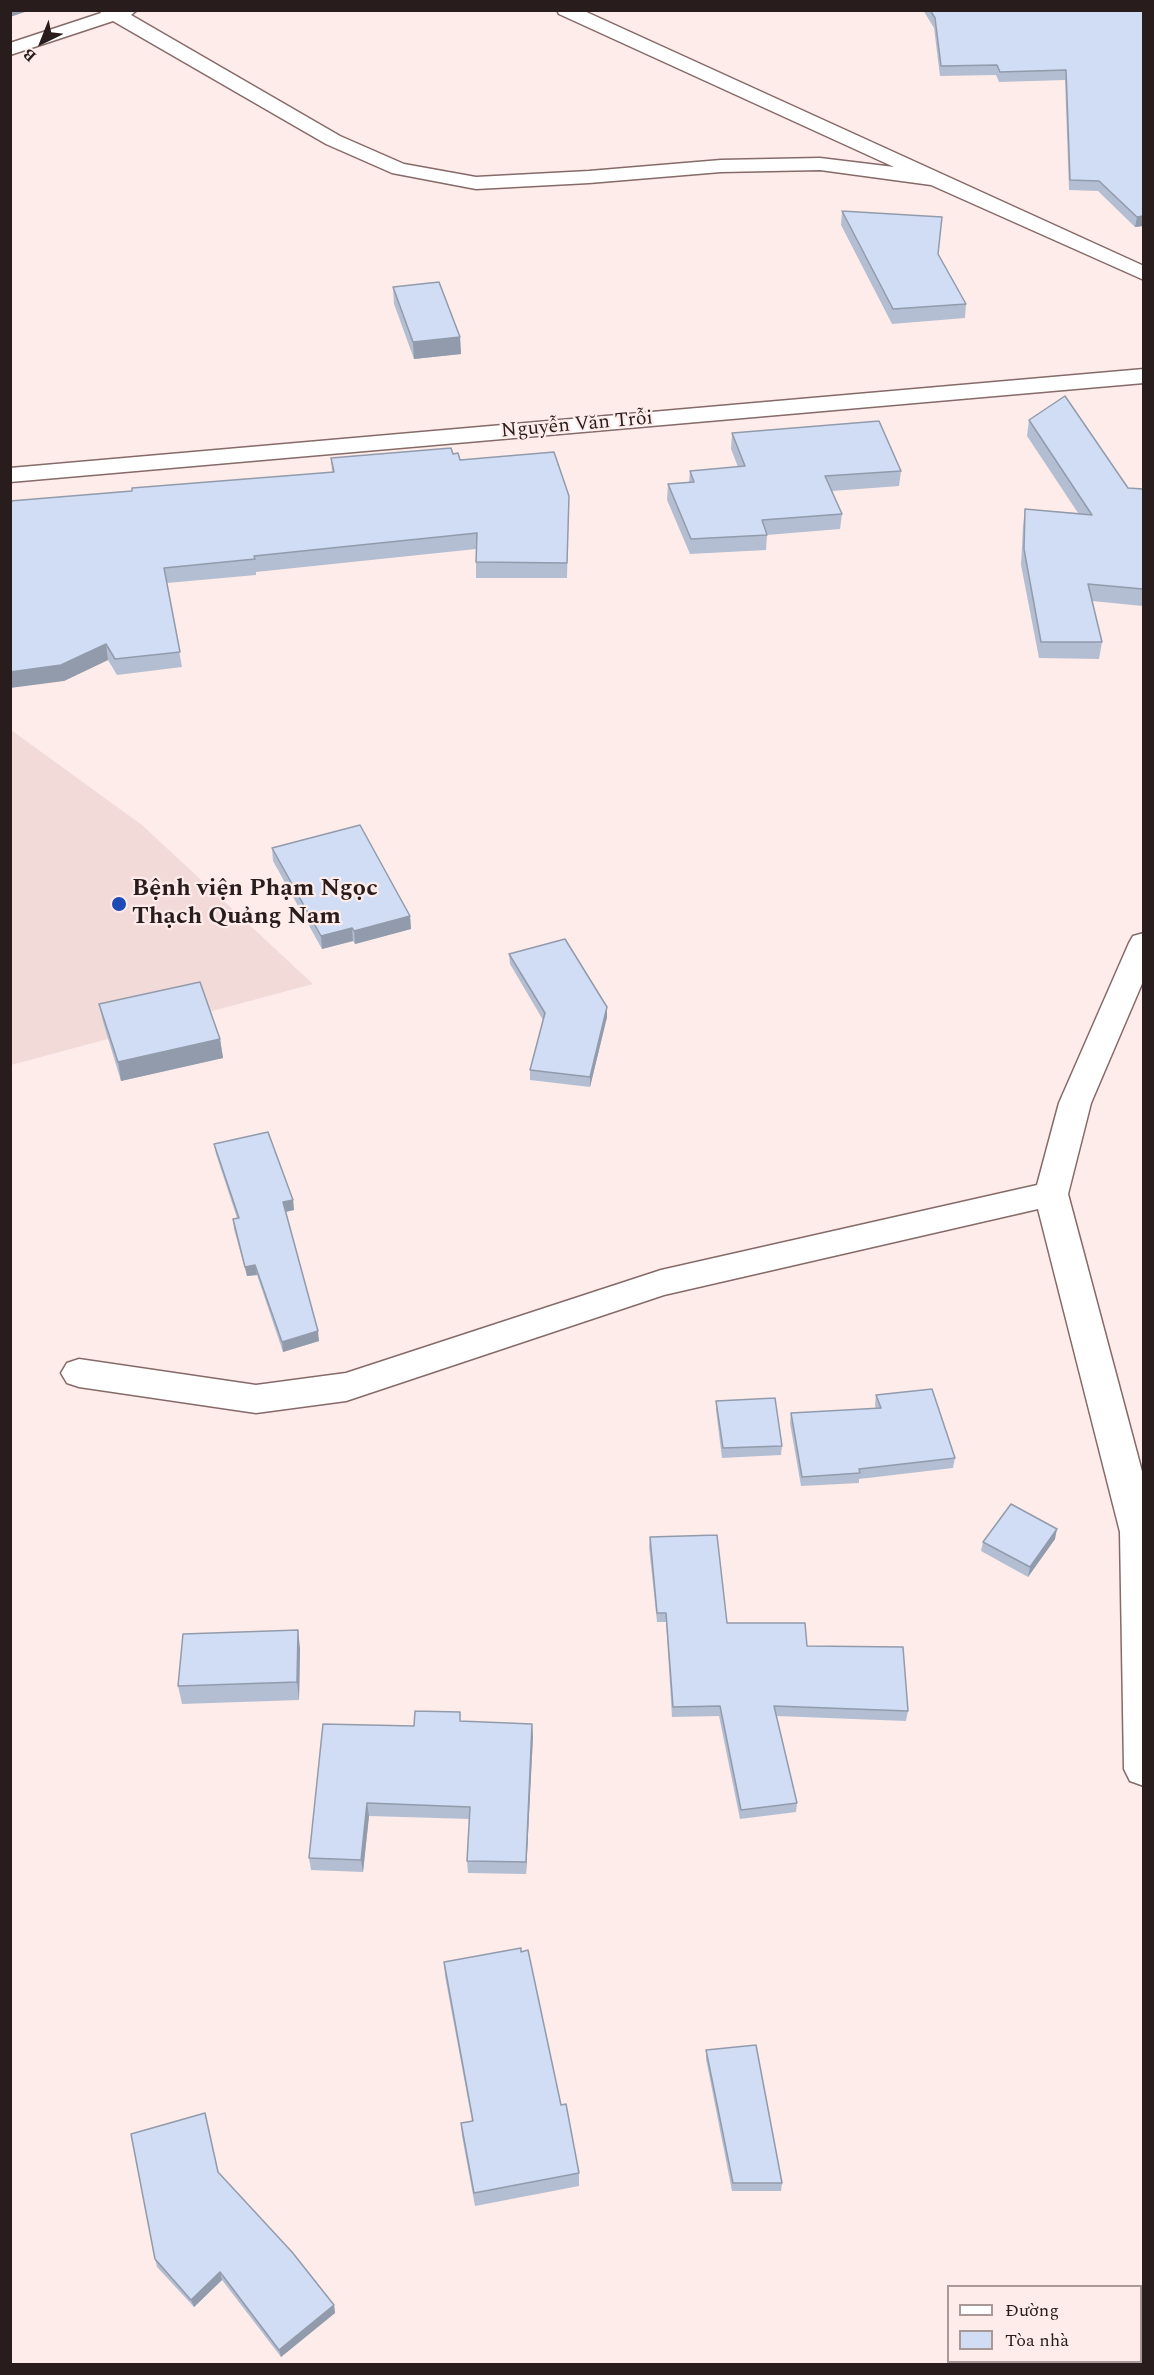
<!DOCTYPE html>
<html>
<head>
<meta charset="utf-8">
<style>
	body { margin:0 }
	#map { position:relative; width:1154px; height:2375px; overflow:hidden; background:#feecea; font-family:Spectral,serif }
	canvas { display:block }
	.frame { position:absolute; inset:0; border:12px solid #281d1c; pointer-events:none }
	.legend { position:absolute; left:947px; top:2285px; width:195px; height:78px; box-sizing:border-box; background:#feecea; border:2px solid #a89998; margin:0; padding:8px 10px; list-style:none; font-size:18px; color:#281d1c }
	.legend li { display:flex; align-items:center; gap:12px; height:30px }
	.legend b { width:30px; border:2px solid #a89998 }
	.north { position:absolute; left:12px; top:12px; width:60px; height:60px; -webkit-text-stroke:4px #feecea; paint-order:stroke; rotate:223deg; font-size:16px; font-weight:700; line-height:24px; text-align:center; color:#281d1c }
	.north::after { content:''; display:block; margin:auto; width:21px; height:27px; background:#281d1c; clip-path:polygon(50% 0,100% 100%,50% 72%,0 100%) }
</style>
</head>
<body>
<div id="map">
<canvas width="1154" height="2375"></canvas>
<div class="frame"></div>
<ul class="legend">
<li><b style="height:8px;background:#fff"></b>Đường</li>
<li><b style="height:16px;background:#d1ddf4"></b>Tòa nhà</li>
</ul>
<div class="north">B</div>
</div>
<script>
const c = document.querySelector('canvas').getContext('2d');
c.lineJoin = 'round';
function fill(path, color) {
  c.fillStyle = color;
  c.fill(path, 'evenodd');
}
function toPath(rows) {
  const path = new Path2D();
  for (const r of rows) {
    path.moveTo(r[0], r[1]);
    for (let i = 2; i < r.length; i += 2) path.lineTo(r[i], r[i + 1]);
  }
  return path;
}
function trace(path, color, width, dash) {
  c.strokeStyle = color;
  c.lineWidth = width;
  c.lineCap = dash ? 'butt' : 'round';
  c.setLineDash(dash || []);
  c.stroke(path);
}
function label(font, color, halo, rows, align = 'center') {
  c.font = font + ' Spectral,serif';
  c.lineWidth = 4.5;
  c.setLineDash([]);
  c.textBaseline = 'middle';
  c.strokeStyle = halo;
  c.fillStyle = color;
  for (const [text, x, y, turn = 0] of rows) {
    c.save();
    c.translate(x, y);
    c.rotate((+turn || 0) * Math.PI / 180);
    c.textAlign = isNaN(turn) ? turn : align;
    if (halo) c.strokeText(text, 0, 0);
    c.fillText(text, 0, 0);
    c.restore();
  }
}
fill(toPath([
	[11,730,142,825,313,984,11,1065]
]), '#f2dad8');
const minor = toPath([
	[99,10,137,10,131,15,340,136,404,164,476,177,589,171,721,160,820,158,894,167,559,14,557,10,582,10,1144,266,1144,280,931,185,820,170,721,172,589,183,476,189,392,173,326,144,113,21,10,55,10,43,101,13,99,10],
	[1144,933,1144,979,1091,1103,1068,1194,1144,1479,1144,1786,1130,1781,1124,1769,1120,1532,1038,1209,664,1295,346,1401,256,1413,79,1387,67,1383,61,1373,67,1363,79,1359,256,1385,346,1373,661,1270,1037,1185,1059,1103,1129,943,1133,936,1144,933]
]);
const tertiary = toPath([
	[1144,369,1144,383,10,482,10,468,1144,369]
]);
trace(minor, '#856a68', 3);
trace(tertiary, '#856a68', 3);
fill(minor, '#fff');
fill(tertiary, '#fff');
fill(toPath([
	[923,10,1143,10,1143,226,1135,227,1098,191,1069,190,1065,80,999,82,996,75,940,76,934,28],
	[842,211,938,254,966,304,965,318,892,324,841,225],
	[393,287,460,337,461,354,414,359,394,304],
	[1029,420,1128,488,1143,489,1143,606,1092,601,1102,642,1099,659,1039,658,1021,565,1023,526,1025,509,1078,513,1027,436],
	[732,433,901,471,899,486,832,491,842,514,840,529,767,535,766,550,690,554,667,500,668,484,689,482,690,471,738,467,731,449],
	[453,454,460,460,569,496,567,578,476,578,476,549,256,572,256,575,167,583,182,667,117,675,108,660,64,681,132,491,332,472,331,458],
	[272,848,410,916,411,929,355,944,353,941,322,949,273,861],
	[509,954,607,1007,607,1017,590,1087,530,1080,530,1070,543,1020,510,964],
	[99,1004,220,1039,223,1058,121,1081,103,1022],
	[214,1144,293,1200,294,1210,286,1212,319,1341,283,1352,257,1275,247,1276,234,1229,233,1219,237,1218,216,1154],
	[876,1395,955,1458,953,1468,859,1479,859,1483,801,1486,790,1423,791,1413,876,1409,875,1405],
	[716,1401,782,1446,781,1455,722,1458,716,1410],
	[650,1537,727,1623,807,1646,908,1711,906,1721,776,1716,797,1803,796,1812,740,1819,719,1716,672,1717,666,1622,657,1622,649,1547],
	[1055,1539,1028,1577,981,1551,983,1542],
	[300,1648,299,1700,182,1704,178,1686],
	[461,1721,533,1736,526,1874,468,1873,467,1861,470,1819,369,1816,363,1872,311,1870,309,1858,414,1726],
	[521,1952,579,2173,579,2186,475,2206,462,2136,461,2123,472,2121,445,1976,444,1962],
	[706,2050,782,2183,781,2191,732,2191,706,2059],
	[218,2173,334,2305,335,2313,281,2357,222,2280,194,2307,157,2267,155,2259]
]), '#b4bed2');
fill(toPath([
	[10,10,31,10,10,17],
	[1143,216,1143,226,1135,227,1137,217],
	[460,337,461,354,414,359,413,342],
	[106,644,108,660,64,681,10,688,10,672],
	[410,916,411,929,355,944,354,931],
	[352,928,353,941,322,949,321,936],
	[607,1007,607,1017,590,1087,590,1077],
	[220,1039,223,1058,121,1081,118,1062],
	[293,1200,294,1210,284,1212,283,1202],
	[255,1265,257,1275,247,1276,245,1267],
	[318,1331,319,1341,283,1352,282,1342],
	[1057,1529,1055,1539,1028,1577,1030,1567],
	[298,1630,300,1648,299,1700,297,1682],
	[532,1724,533,1736,526,1874,526,1862],
	[367,1803,369,1816,363,1872,361,1860],
	[220,2272,222,2280,194,2307,191,2300],
	[334,2305,335,2313,281,2357,279,2350]
]), '#929bab');
const building = toPath([
	[930,10,1143,10,1143,216,1137,217,1099,181,1070,180,1066,70,1000,72,997,65,941,66,935,18,930,10],
	[842,211,942,217,938,254,966,304,893,309,842,211],
	[439,282,460,337,413,342,393,287,439,282],
	[1065,396,1128,488,1143,489,1143,589,1088,584,1102,642,1041,642,1024,549,1025,509,1092,515,1029,420,1065,396],
	[879,421,901,471,825,476,842,514,762,520,767,535,691,539,668,484,694,482,690,471,745,466,732,433,879,421],
	[451,448,453,454,458,453,460,460,554,452,569,496,567,563,476,562,477,533,254,556,255,559,164,568,180,652,115,659,106,644,61,665,10,672,10,501,132,491,132,488,334,472,331,458,451,448],
	[360,825,410,916,354,931,352,928,321,936,272,848,360,825],
	[565,939,607,1007,590,1077,530,1070,545,1013,509,954,565,939],
	[200,982,220,1039,118,1062,99,1004,200,982],
	[268,1132,293,1200,283,1202,318,1331,282,1342,255,1265,245,1267,233,1219,239,1218,214,1144,268,1132],
	[932,1389,955,1458,859,1469,860,1473,802,1477,791,1413,881,1408,876,1395,932,1389],
	[775,1398,782,1446,723,1448,716,1401,775,1398],
	[1011,1504,1057,1529,1030,1567,983,1542,1011,1504],
	[717,1535,727,1623,805,1623,807,1646,903,1647,908,1711,774,1706,797,1803,741,1810,720,1706,673,1707,666,1613,657,1613,650,1537,717,1535],
	[298,1630,297,1682,178,1686,183,1634,298,1630],
	[415,1711,460,1712,460,1721,532,1724,526,1862,467,1861,470,1807,367,1803,361,1860,309,1858,323,1724,414,1726,415,1711],
	[521,1948,521,1952,528,1950,561,2105,566,2104,579,2173,474,2193,461,2123,473,2121,444,1962,521,1948],
	[756,2045,782,2183,733,2183,706,2050,756,2045],
	[205,2113,218,2172,292,2252,334,2305,279,2350,220,2272,191,2300,155,2259,131,2134,205,2113]
]);
fill(building, '#d1ddf4');
trace(building, '#929bab', 1.5);
for (const [x, y, r, color] of [
	[119,904,8,"#1d4ab7"]
]) {
  const dot = new Path2D();
  dot.arc(x, y, r, 0, 2 * Math.PI);
  c.fillStyle = color;
  c.fill(dot);
  trace(dot, '#feecea', 2);
}
label('20px', '#281d1c', '#feecea', [
	["Nguyễn Văn Trỗi",577,426,-5]
]);
label('bold 24px', '#281d1c', '#feecea', [
	["Bệnh viện Phạm Ngọc",132,890],
	["Thạch Quảng Nam",132,918]
], 'left');
</script>
</body>
</html>
